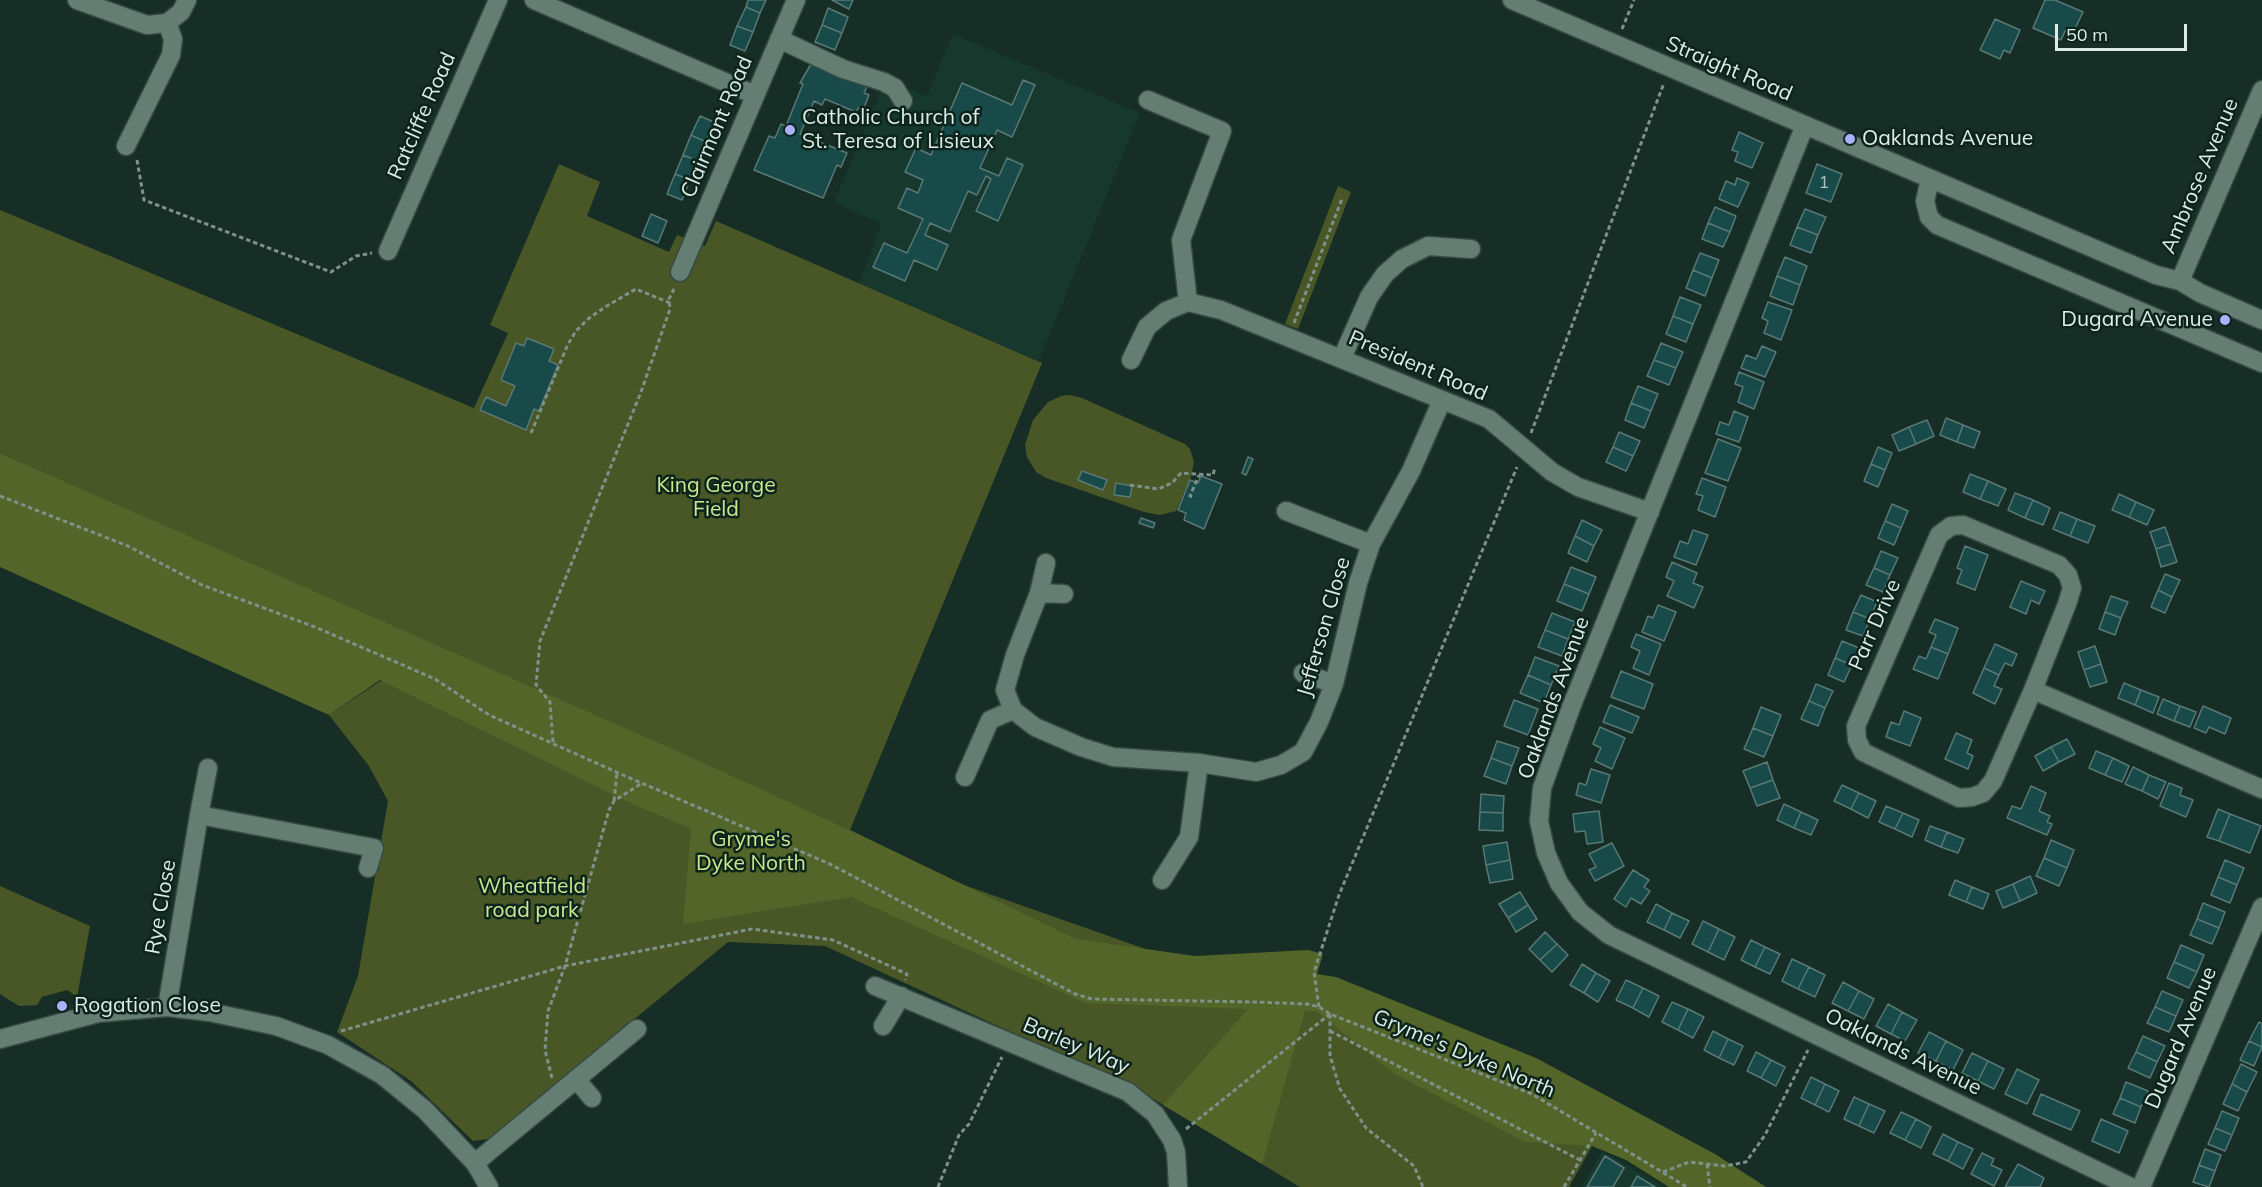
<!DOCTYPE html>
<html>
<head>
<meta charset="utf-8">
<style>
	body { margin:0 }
	#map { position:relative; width:2262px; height:1187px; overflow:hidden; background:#162e25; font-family:Mulish,sans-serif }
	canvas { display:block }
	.scale { position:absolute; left:2055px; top:24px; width:132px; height:27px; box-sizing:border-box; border:3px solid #ddece6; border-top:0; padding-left:8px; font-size:18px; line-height:21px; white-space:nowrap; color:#ddece6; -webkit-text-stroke:4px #0c241c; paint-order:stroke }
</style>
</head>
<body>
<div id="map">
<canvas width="2262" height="1187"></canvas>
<div class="scale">50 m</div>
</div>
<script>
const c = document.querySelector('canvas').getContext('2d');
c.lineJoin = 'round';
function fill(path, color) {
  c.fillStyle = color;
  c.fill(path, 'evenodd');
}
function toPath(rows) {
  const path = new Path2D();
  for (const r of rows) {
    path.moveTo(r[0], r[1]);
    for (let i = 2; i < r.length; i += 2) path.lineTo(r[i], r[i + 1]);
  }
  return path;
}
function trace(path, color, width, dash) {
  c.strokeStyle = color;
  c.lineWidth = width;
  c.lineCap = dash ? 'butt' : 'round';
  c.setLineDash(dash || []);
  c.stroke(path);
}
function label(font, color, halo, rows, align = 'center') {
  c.font = font + ' Mulish,sans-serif';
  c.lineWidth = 5;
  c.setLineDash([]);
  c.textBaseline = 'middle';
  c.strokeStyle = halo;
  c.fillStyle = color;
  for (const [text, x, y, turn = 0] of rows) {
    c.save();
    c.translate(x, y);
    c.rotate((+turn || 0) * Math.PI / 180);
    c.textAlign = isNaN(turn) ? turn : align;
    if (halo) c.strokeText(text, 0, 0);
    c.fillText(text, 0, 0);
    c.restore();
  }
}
fill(toPath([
	[953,34,1140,113,1039,361,859,283,881,224,834,202,886,79,927,96],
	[1602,1151,1665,1187,1582,1187]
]), '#17392d');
fill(toPath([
	[559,164,600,182,587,216,669,252,677,235,705,246,716,221,1042,363,850,830,0,453,0,210,474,408,508,333,490,325],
	[1338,186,1351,192,1298,329,1285,324],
	[1070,395,1082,398,1185,444,1190,449,1194,462,1191,477,1176,511,1160,515,1144,512,1046,478,1036,472,1027,457,1025,445,1033,420,1048,402,1061,396],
	[382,680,1330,1014,1592,1146,1569,1187,1300,1187,1147,1095,825,946,728,942,489,1139,473,1141,411,1081,337,1032,358,976,388,801,369,766,329,715],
	[0,886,90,926,77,997,67,990,42,997,37,1005,19,1006,0,994]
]), '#495727');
fill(toPath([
	[0,453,677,751,850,830,1076,939,1195,956,1308,950,1323,954,1317,974,1336,977,1536,1058,1715,1154,1766,1187,1669,1187,1626,1160,1592,1146,1525,1142,1395,1074,1316,1011,1305,1011,1262,1164,1163,1105,1248,1009,1086,1003,851,897,683,924,691,829,628,802,380,680,329,715,0,567]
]), '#536528');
const building = toPath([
	[748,0,766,0,760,13,746,7,748,0],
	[832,0,853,0,849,9,832,0],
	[2045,0,2055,0,2083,12,2072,35,2065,31,2061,40,2033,28,2045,0],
	[746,7,760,13,753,32,737,26,746,7],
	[828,8,848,17,842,33,822,25,828,8],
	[1995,19,2020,30,2010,53,2004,50,2000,59,1980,50,1995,19],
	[822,25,842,33,835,50,815,42,822,25],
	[737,26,753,32,745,51,730,45,737,26],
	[811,64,867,87,864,93,869,95,863,110,858,108,856,112,825,99,822,105,814,101,800,134,847,153,841,167,837,165,823,198,754,170,769,136,775,138,781,124,786,126,803,84,800,83,811,64],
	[1023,80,1035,85,1012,137,997,130,980,168,999,176,1007,158,1023,165,998,221,976,211,991,179,986,176,977,195,968,191,950,232,930,223,925,235,948,245,937,270,914,260,905,281,873,267,884,243,907,253,923,219,898,208,907,188,918,193,923,180,905,172,916,148,931,155,962,83,1012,105,1023,80],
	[700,116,714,122,706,142,691,135,700,116],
	[1739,132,1763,143,1752,168,1735,161,1738,152,1732,150,1739,132],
	[691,135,706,142,698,161,683,155,691,135],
	[683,155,698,161,690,180,675,174,683,155],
	[1817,164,1842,174,1831,202,1806,193,1817,164],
	[675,174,690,180,682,200,667,194,675,174],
	[1737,178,1749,183,1738,207,1719,199,1726,181,1735,185,1737,178],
	[1715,207,1736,216,1730,232,1708,223,1715,207],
	[1805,209,1826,217,1818,235,1797,227,1805,209],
	[651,214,667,221,658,243,642,236,651,214],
	[1708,223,1730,232,1723,247,1702,239,1708,223],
	[1797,227,1818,235,1811,253,1790,245,1797,227],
	[1700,253,1719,260,1712,278,1693,270,1700,253],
	[1785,257,1807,266,1800,285,1777,276,1785,257],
	[1693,270,1712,278,1705,296,1686,288,1693,270],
	[1777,276,1800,285,1793,305,1770,296,1777,276],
	[1680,297,1701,305,1693,324,1673,316,1680,297],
	[1768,302,1792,310,1781,340,1764,333,1768,321,1762,318,1768,302],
	[1673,316,1693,324,1686,342,1666,334,1673,316],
	[527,338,554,349,549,361,558,365,539,411,534,409,526,430,480,410,486,397,506,406,515,386,501,380,516,343,524,346,527,338],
	[1661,343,1683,352,1676,368,1654,360,1661,343],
	[1762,346,1776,352,1765,377,1741,368,1746,355,1756,359,1762,346],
	[1654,360,1676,368,1669,385,1647,376,1654,360],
	[1739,372,1764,382,1754,409,1738,402,1743,387,1735,384,1739,372],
	[1638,386,1658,394,1651,411,1631,403,1638,386],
	[1631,403,1651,411,1644,428,1625,420,1631,403],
	[1734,411,1748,417,1739,442,1716,434,1720,422,1729,425,1734,411],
	[1946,418,1963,425,1957,442,1940,435,1946,418],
	[1927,420,1934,436,1916,444,1909,427,1927,420],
	[1963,425,1980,432,1974,448,1957,442,1963,425],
	[1909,427,1916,444,1899,451,1892,435,1909,427],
	[1619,432,1640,441,1633,456,1613,447,1619,432],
	[1718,439,1741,448,1728,481,1705,473,1718,439],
	[1613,447,1633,456,1626,471,1606,462,1613,447],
	[1878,447,1892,453,1885,470,1871,464,1878,447],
	[1248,457,1253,459,1246,475,1242,473,1248,457],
	[1871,464,1885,470,1878,487,1864,481,1871,464],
	[1082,471,1107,480,1103,490,1078,480,1082,471],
	[1970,474,1988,481,1980,499,1963,492,1970,474],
	[1201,476,1222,484,1204,529,1184,520,1186,513,1178,510,1190,480,1198,483,1201,476],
	[1702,478,1726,487,1715,517,1698,510,1703,496,1696,494,1702,478],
	[1988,481,2006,489,1998,506,1980,499,1988,481],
	[1116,483,1132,486,1130,497,1114,495,1116,483],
	[2015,493,2033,500,2025,518,2008,510,2015,493],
	[2119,494,2136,502,2129,517,2112,510,2119,494],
	[2033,500,2050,508,2043,525,2025,518,2033,500],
	[2136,502,2154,510,2147,525,2129,517,2136,502],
	[1892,504,1908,511,1901,528,1885,521,1892,504],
	[2060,512,2077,519,2070,536,2053,529,2060,512],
	[1141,518,1155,523,1153,528,1139,523,1141,518],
	[2077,519,2095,526,2088,543,2070,536,2077,519],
	[1582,520,1602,530,1594,546,1575,536,1582,520],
	[1885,521,1901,528,1894,545,1878,538,1885,521],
	[2165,527,2171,544,2156,549,2150,532,2165,527],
	[1693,530,1708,535,1696,565,1674,557,1680,541,1688,544,1693,530],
	[1575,536,1594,546,1587,562,1568,553,1575,536],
	[2171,544,2177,562,2161,567,2156,549,2171,544],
	[1965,546,1988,555,1975,590,1957,583,1962,570,1957,568,1965,546],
	[1881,551,1898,558,1890,575,1874,568,1881,551],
	[1672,562,1697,573,1693,583,1703,587,1694,608,1667,596,1674,581,1666,577,1672,562],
	[1571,567,1596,577,1589,594,1564,584,1571,567],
	[1874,568,1890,575,1883,592,1866,585,1874,568],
	[2165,574,2180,580,2172,597,2158,590,2165,574],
	[2021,581,2045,591,2039,604,2031,600,2026,614,2010,607,2021,581],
	[1564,584,1589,594,1582,611,1557,601,1564,584],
	[2158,590,2172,597,2165,613,2151,607,2158,590],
	[1861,595,1877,602,1870,619,1853,612,1861,595],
	[2111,596,2128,602,2121,618,2105,612,2111,596],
	[1658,605,1676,612,1664,641,1642,632,1648,616,1653,618,1658,605],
	[1853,612,1870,619,1863,636,1846,630,1853,612],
	[2105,612,2121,618,2115,635,2099,629,2105,612],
	[1552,613,1575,622,1568,639,1545,630,1552,613],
	[1935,619,1958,628,1948,654,1931,647,1936,635,1929,632,1935,619],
	[1545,630,1568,639,1562,656,1538,647,1545,630],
	[1636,634,1661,644,1649,675,1633,668,1640,651,1631,647,1636,634],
	[1842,641,1859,648,1852,665,1835,658,1842,641],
	[1995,644,2017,654,2012,666,2005,663,1999,675,1984,668,1995,644],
	[2095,646,2101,664,2084,670,2078,652,2095,646],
	[1931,647,1948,654,1938,679,1913,669,1919,656,1926,659,1931,647],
	[1535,657,1559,666,1551,685,1528,675,1535,657],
	[1835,658,1852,665,1844,682,1828,675,1835,658],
	[2101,664,2107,682,2090,687,2084,670,2101,664],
	[1984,668,1999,675,1994,686,2002,689,1995,704,1973,693,1984,668],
	[1621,671,1653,684,1644,709,1611,697,1621,671],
	[1528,675,1551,685,1544,703,1520,693,1528,675],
	[2124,683,2141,690,2135,705,2118,698,2124,683],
	[1816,684,1833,691,1825,708,1809,701,1816,684],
	[2141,690,2159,697,2153,713,2135,705,2141,690],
	[2163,699,2180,706,2174,721,2157,714,2163,699],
	[1514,700,1538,709,1528,735,1504,726,1514,700],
	[1809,701,1825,708,1818,726,1801,719,1809,701],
	[1610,705,1639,717,1632,733,1603,722,1610,705],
	[2180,706,2196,712,2190,727,2174,721,2180,706],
	[2203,706,2231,718,2225,734,2209,727,2206,733,2194,728,2203,706],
	[1761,707,1781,715,1773,736,1753,728,1761,707],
	[1904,711,1921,718,1910,746,1886,737,1891,722,1899,725,1904,711],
	[1600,727,1625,738,1612,769,1595,761,1601,748,1593,744,1600,727],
	[1753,728,1773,736,1764,757,1744,749,1753,728],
	[1956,733,1972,740,1967,753,1973,756,1968,769,1945,759,1956,733],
	[2067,739,2075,754,2059,762,2051,747,2067,739],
	[1497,741,1519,748,1512,766,1491,758,1497,741],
	[2051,747,2059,762,2043,771,2035,756,2051,747],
	[2096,751,2113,758,2105,775,2089,768,2096,751],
	[1491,758,1512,766,1506,784,1484,776,1491,758],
	[2113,758,2129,766,2122,782,2105,775,2113,758],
	[1767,762,1773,780,1750,788,1743,771,1767,762],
	[2133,767,2149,775,2142,791,2125,784,2133,767],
	[1591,769,1610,775,1601,803,1576,795,1579,783,1586,785,1591,769],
	[2149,775,2166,782,2158,799,2142,791,2149,775],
	[1773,780,1780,798,1757,806,1750,788,1773,780],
	[2169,783,2182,788,2180,795,2193,800,2186,817,2160,806,2169,783],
	[1842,785,1859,793,1851,809,1834,801,1842,785],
	[2031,786,2046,793,2039,811,2050,816,2047,822,2052,824,2047,835,2007,818,2012,806,2021,809,2031,786],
	[1859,793,1876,801,1868,818,1851,809,1859,793],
	[1481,794,1504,796,1503,813,1480,812,1481,794],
	[1784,804,1801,812,1794,828,1777,820,1784,804],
	[1886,806,1903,813,1895,829,1879,822,1886,806],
	[2218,809,2230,814,2219,841,2207,837,2218,809],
	[1599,811,1603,842,1587,844,1585,831,1575,832,1573,814,1599,811],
	[1480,812,1503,813,1503,831,1479,830,1480,812],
	[1801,812,1818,820,1811,835,1794,828,1801,812],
	[1903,813,1919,820,1912,837,1895,829,1903,813],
	[2230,814,2261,826,2250,853,2219,841,2230,814],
	[1930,826,1947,832,1941,847,1925,840,1930,826],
	[1947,832,1964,839,1958,853,1941,847,1947,832],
	[2051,840,2074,850,2067,868,2044,858,2051,840],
	[1507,842,1510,860,1486,865,1483,846,1507,842],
	[1612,843,1624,866,1595,881,1589,870,1596,867,1589,854,1612,843],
	[2044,858,2067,868,2059,886,2036,876,2044,858],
	[1510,860,1513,879,1490,883,1486,865,1510,860],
	[2225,860,2244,868,2237,885,2218,877,2225,860],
	[1633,870,1649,880,1644,887,1650,891,1641,904,1631,898,1626,907,1614,899,1633,870],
	[2030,876,2037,893,2020,901,2013,884,2030,876],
	[2218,877,2237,885,2230,903,2211,895,2218,877],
	[1955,880,1972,887,1966,902,1949,895,1955,880],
	[2013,884,2020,901,2003,908,1996,891,2013,884],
	[1972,887,1989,894,1983,909,1966,902,1972,887],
	[1520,892,1528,905,1508,918,1499,904,1520,892],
	[2203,903,2225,912,2219,928,2197,919,2203,903],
	[1656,904,1672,913,1664,930,1647,922,1656,904],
	[1528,905,1537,919,1516,932,1508,918,1528,905],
	[1672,913,1689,921,1680,938,1664,930,1672,913],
	[2197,919,2219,928,2212,944,2190,935,2197,919],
	[1703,921,1719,929,1708,952,1692,944,1703,921],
	[1719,929,1735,937,1724,960,1708,952,1719,929],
	[1545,932,1557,944,1540,960,1529,949,1545,932],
	[1751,940,1765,947,1755,967,1741,960,1751,940],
	[1557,944,1568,955,1552,972,1540,960,1557,944],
	[2181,945,2204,955,2197,972,2174,962,2181,945],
	[1765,947,1780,954,1770,974,1755,967,1765,947],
	[1792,959,1809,967,1798,989,1782,981,1792,959],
	[2174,962,2197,972,2189,988,2167,978,2174,962],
	[1582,964,1596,973,1584,993,1570,985,1582,964],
	[1809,967,1825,975,1815,997,1798,989,1809,967],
	[1596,973,1610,981,1598,1002,1584,993,1596,973],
	[1626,980,1643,988,1633,1008,1616,1000,1626,980],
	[1843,982,1859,991,1848,1011,1832,1003,1843,982],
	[1643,988,1659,996,1649,1017,1633,1008,1643,988],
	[1859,991,1874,999,1864,1019,1848,1011,1859,991],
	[2162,991,2183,1000,2176,1016,2155,1007,2162,991],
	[1672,1002,1688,1009,1678,1030,1662,1022,1672,1002],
	[1888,1004,1902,1012,1891,1034,1876,1026,1888,1004],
	[2155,1007,2176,1016,2169,1032,2147,1023,2155,1007],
	[1688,1009,1704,1017,1693,1038,1678,1030,1688,1009],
	[1902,1012,1917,1020,1905,1041,1891,1034,1902,1012],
	[2259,1022,2262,1024,2262,1047,2249,1041,2259,1022],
	[1713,1031,1728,1039,1719,1058,1704,1050,1713,1031],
	[1929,1032,1946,1041,1936,1061,1918,1053,1929,1032],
	[2143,1036,2165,1046,2157,1062,2136,1052,2143,1036],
	[1728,1039,1743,1046,1734,1065,1719,1058,1728,1039],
	[1946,1041,1963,1050,1953,1070,1936,1061,1946,1041],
	[2249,1041,2262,1047,2254,1066,2240,1060,2249,1041],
	[1756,1052,1771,1060,1761,1078,1747,1071,1756,1052],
	[2136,1052,2157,1062,2150,1078,2128,1068,2136,1052],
	[1972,1053,1988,1061,1978,1081,1962,1073,1972,1053],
	[1771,1060,1785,1067,1776,1086,1761,1078,1771,1060],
	[1988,1061,2004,1069,1994,1089,1978,1081,1988,1061],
	[2241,1064,2257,1072,2247,1092,2232,1084,2241,1064],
	[2017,1069,2039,1080,2027,1104,2005,1094,2017,1069],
	[1811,1077,1825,1084,1815,1105,1801,1098,1811,1077],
	[2126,1082,2148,1091,2141,1107,2120,1098,2126,1082],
	[1825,1084,1839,1091,1829,1112,1815,1105,1825,1084],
	[2232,1084,2247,1092,2238,1111,2223,1104,2232,1084],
	[2041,1094,2080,1111,2071,1130,2033,1114,2041,1094],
	[1854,1097,1869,1104,1859,1126,1844,1119,1854,1097],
	[2120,1098,2141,1107,2135,1123,2113,1114,2120,1098],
	[1869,1104,1885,1111,1874,1133,1859,1126,1869,1104],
	[2222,1111,2239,1118,2232,1135,2215,1128,2222,1111],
	[1901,1112,1916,1119,1905,1140,1890,1133,1901,1112],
	[1916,1119,1931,1127,1921,1148,1905,1140,1916,1119],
	[2101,1119,2128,1131,2119,1153,2092,1141,2101,1119],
	[2215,1128,2232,1135,2225,1151,2208,1144,2215,1128],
	[1943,1134,1958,1142,1948,1161,1933,1154,1943,1134],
	[1958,1142,1973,1149,1963,1169,1948,1161,1958,1142],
	[2205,1149,2221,1155,2215,1171,2199,1165,2205,1149],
	[1982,1153,1994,1159,1991,1165,2002,1170,1994,1186,1971,1174,1982,1153],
	[1605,1156,1624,1168,1613,1187,1587,1187,1605,1156],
	[2018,1164,2044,1178,2040,1187,2005,1187,2018,1164],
	[2199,1165,2215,1171,2209,1187,2193,1182,2199,1165],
	[1637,1176,1655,1187,1631,1187,1637,1176]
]);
fill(building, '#174a48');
trace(building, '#5a7876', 1.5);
const minor = toPath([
	[77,0,147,25,167,23,181,12,187,0],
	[534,0,755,95],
	[1512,0,2156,275,2180,281,2200,293,2262,320],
	[779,39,843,69,884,82,895,88,903,101],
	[1148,100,1222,131,1181,240,1188,302,1221,310,1489,419,1552,472,1578,487,1650,512],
	[1805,125,1572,705,1542,788,1539,821,1546,853,1559,883,1580,912,1609,935,2131,1187],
	[126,146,171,55,173,39,167,23],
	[1930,179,1925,201,1929,217,1937,225,2262,363],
	[388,251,498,0],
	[680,272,796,0],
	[2180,281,2262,90],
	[1342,358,1369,297,1385,274,1402,259,1428,246,1471,249],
	[1131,360,1147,327,1166,311,1188,302],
	[1286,511,1371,544],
	[1963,525,2059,565,2068,575,2072,588,2067,604,2033,690,1993,781,1983,793,1972,797,1959,798,1863,752,1857,740,1856,726,1939,535,1951,526,1963,525],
	[1046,563,1039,593,1015,655,1005,690,1013,710,1035,727,1081,747,1113,757,1199,763,1256,772,1281,765,1303,752,1319,722,1334,684,1358,583,1371,544,1411,471,1442,400],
	[1039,593,1064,594],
	[1303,673,1334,684],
	[2033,690,2262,789],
	[965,777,990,720,1013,710],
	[199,815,208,768],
	[1162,880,1189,837,1199,763],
	[875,986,1128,1092,1155,1114,1172,1140,1176,1152,1178,1187],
	[167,1007,199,815,374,848,368,868],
	[883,1026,901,996],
	[0,1039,98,1013,167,1007,209,1012,276,1026,328,1045,382,1075,425,1110,475,1163,489,1187],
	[576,1079,592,1098],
	[475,1163,637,1029],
	[2141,1187,2262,907]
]);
trace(minor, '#364942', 21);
trace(toPath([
	[1622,29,1634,0],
	[137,160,144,200,331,272,356,256,372,253],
	[1294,323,1342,199],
	[531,433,568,344,576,331,588,319,605,307,636,289,670,303],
	[1531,433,1664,83],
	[1130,485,1158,489,1172,483,1181,473,1213,475,1215,467],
	[0,496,128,546,202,585,315,627,435,679,489,715,623,775,832,865,1075,994,1092,999,1255,1002,1307,1004,1319,1007,1330,1014,1532,1094,1687,1187],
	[1192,497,1190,496,1199,475],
	[553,742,550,702,536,685,540,641,641,392,670,309,669,299,674,289],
	[614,801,617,772],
	[1319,1007,1314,972,1339,895,1517,467],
	[1330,1014,1330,1056,1340,1089,1366,1128,1414,1166,1423,1187],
	[341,1031,565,966,752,929,833,940,907,974,905,980],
	[1330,1031,1580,1160],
	[552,1078,545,1050,548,1011,565,966,609,810,614,801,642,783],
	[1186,1129,1330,1014],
	[1707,1164,1710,1187],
	[1663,1172,1689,1162,1725,1166,1746,1162,1765,1135,1808,1050],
	[938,1187,959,1135,969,1124,1002,1057],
	[1564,1187,1596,1133]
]), '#7e918a', 3, [4.5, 3]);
trace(minor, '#647e74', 18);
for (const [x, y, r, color] of [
	[790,130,6,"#aab0fb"],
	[1850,139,6,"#aab0fb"],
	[2225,320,6,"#aab0fb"],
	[62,1006,6,"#aab0fb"]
]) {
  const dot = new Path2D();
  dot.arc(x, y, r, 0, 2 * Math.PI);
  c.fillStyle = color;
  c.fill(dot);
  trace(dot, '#0c241c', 2);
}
label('18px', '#acc4be', null, [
	["1",1824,183]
]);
label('21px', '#ddece6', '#0c241c', [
	["Straight Road",1729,69,23],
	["Ratcliffe Road",422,116,-66],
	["Clairmont Road",717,127,-67],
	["Ambrose Avenue",2200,176,-67],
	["President Road",1418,366,23],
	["Parr Drive",1875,625,-66],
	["Jefferson Close",1324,627,-74],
	["Oaklands Avenue",1554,698,-70],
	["Rye Close",161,907,-80],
	["Dugard Avenue",2181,1038,-67],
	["Barley Way",1076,1046,23],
	["Oaklands Avenue",1903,1052,26],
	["Gryme's Dyke North",1464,1054,23]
]);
label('21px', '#ddece6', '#0c241c', [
	["Catholic Church of",802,118],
	["St. Teresa of Lisieux",802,142],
	["Oaklands Avenue",1862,139],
	["Dugard Avenue",2213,320,"right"],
	["Rogation Close",74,1006]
], 'left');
label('21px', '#cbe88f', '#0c241c', [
	["King George",716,486],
	["Field",716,510],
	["Gryme's",751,840],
	["Dyke North",751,864],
	["Wheatfield",532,887],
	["road park",532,911]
]);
</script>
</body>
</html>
